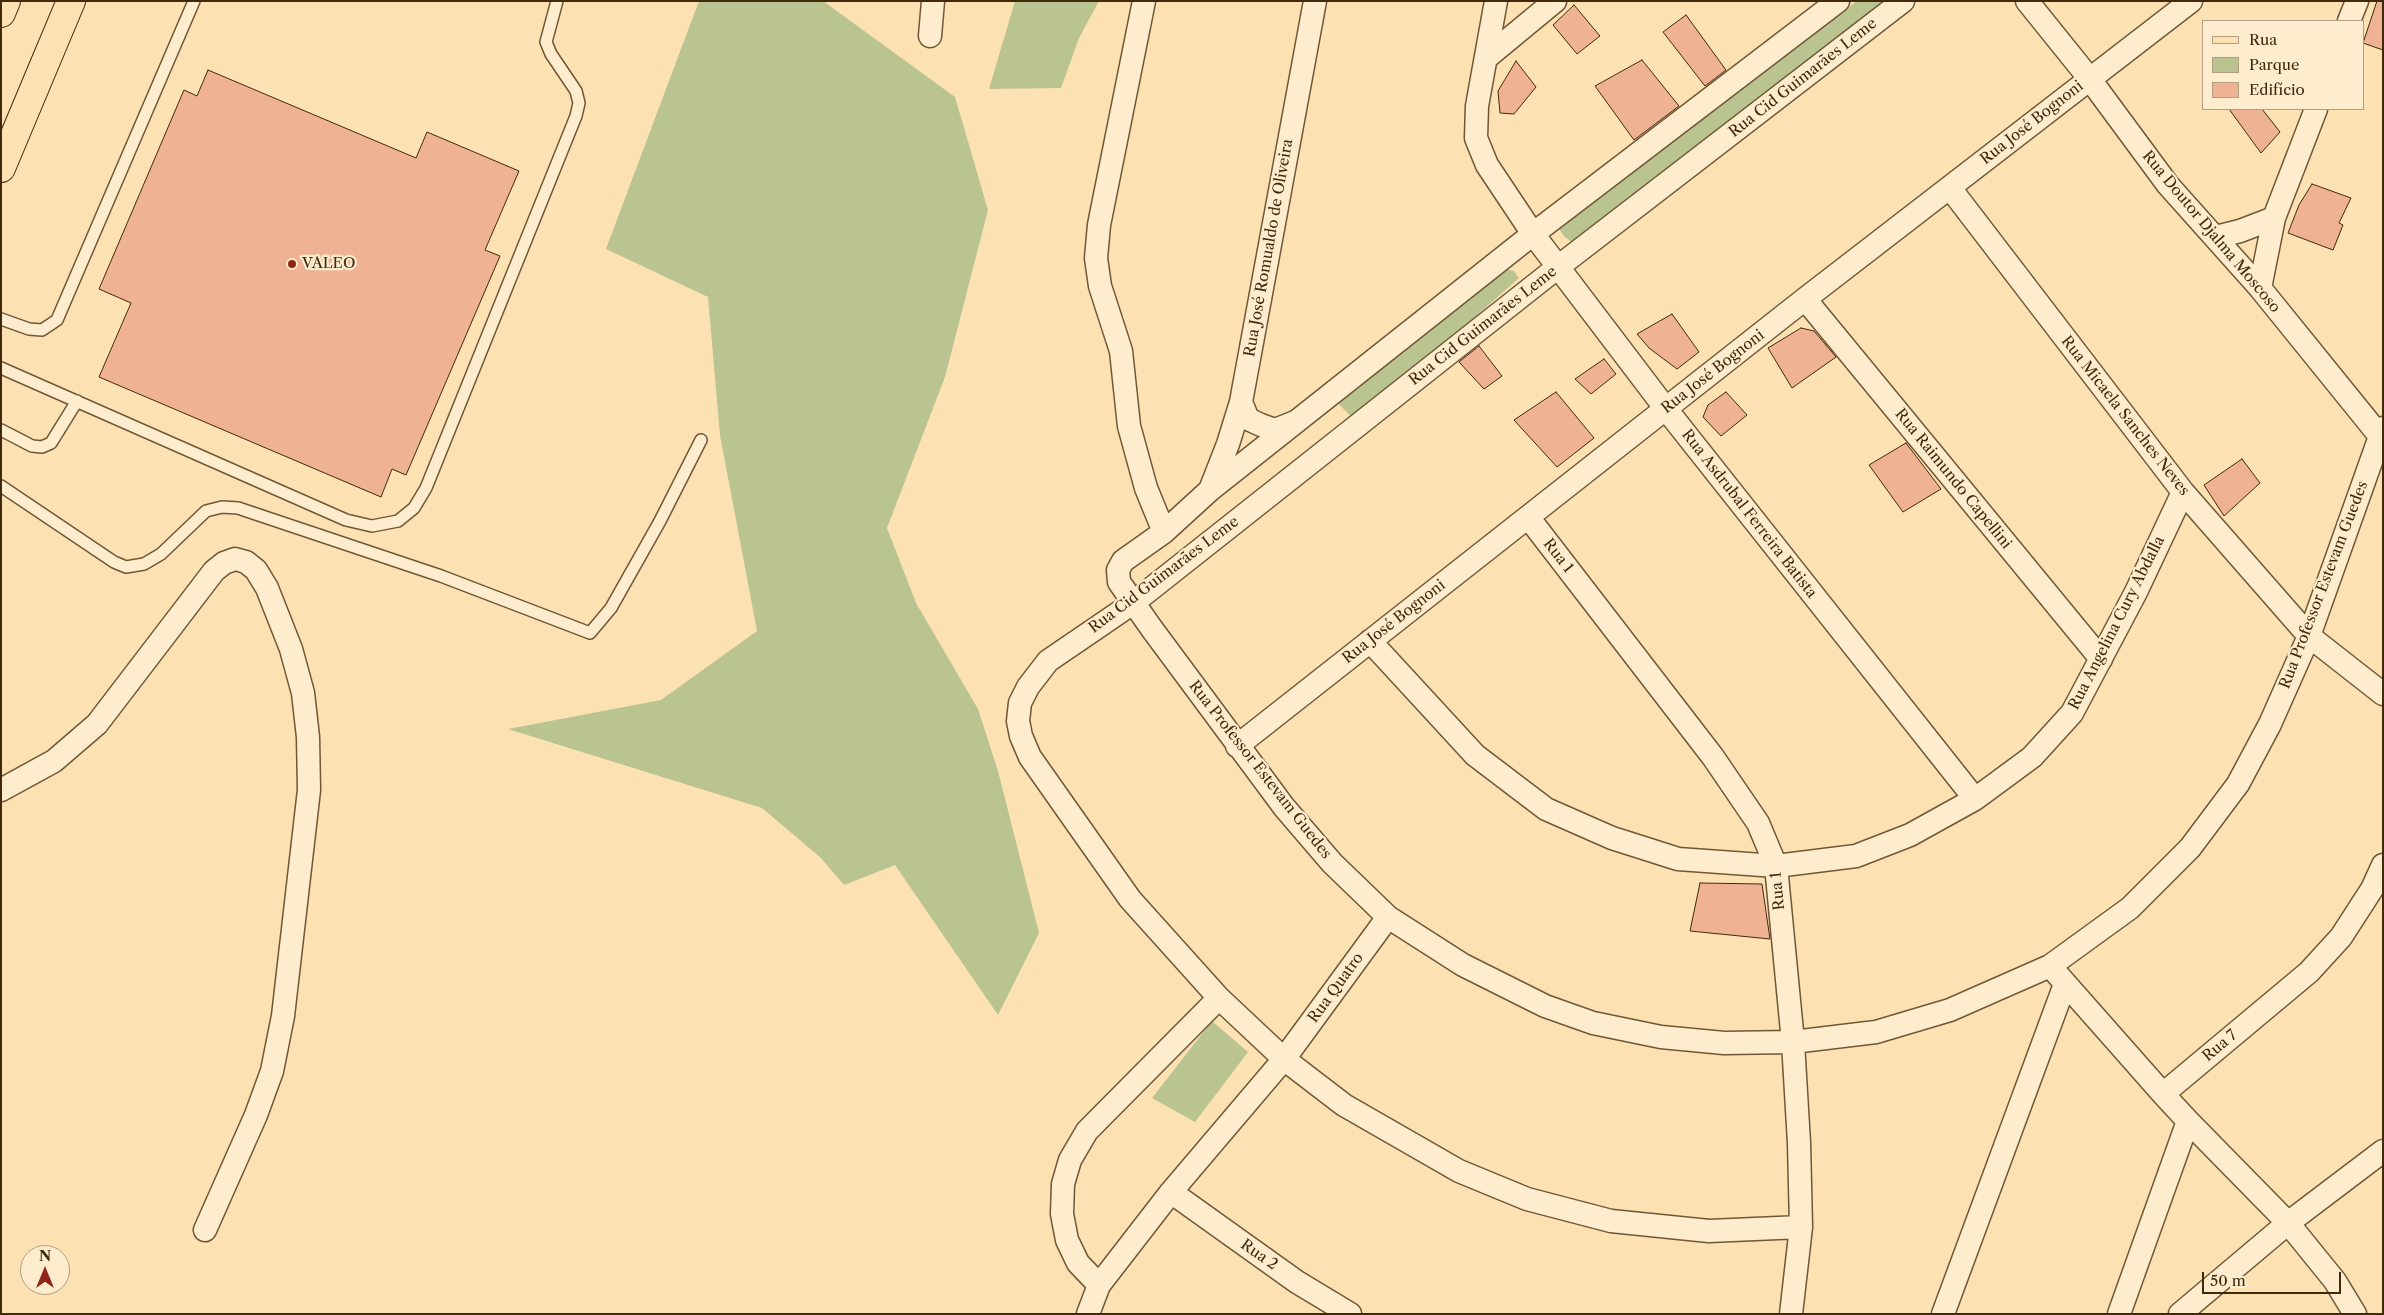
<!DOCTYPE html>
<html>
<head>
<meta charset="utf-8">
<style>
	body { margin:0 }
	#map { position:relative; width:2384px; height:1315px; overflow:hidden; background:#fce1b2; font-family:"Libre Caslon Text",serif }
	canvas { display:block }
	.frame { position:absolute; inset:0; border:2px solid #41290c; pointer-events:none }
	.legend { position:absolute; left:2202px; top:20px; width:162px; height:90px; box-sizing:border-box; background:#fdeccd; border:1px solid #b29e80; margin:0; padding:6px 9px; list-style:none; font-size:15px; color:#41290c }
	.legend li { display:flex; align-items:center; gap:10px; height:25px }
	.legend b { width:25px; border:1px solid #b29e80 }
	.north { position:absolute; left:20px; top:1245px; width:50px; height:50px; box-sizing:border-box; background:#fdeccd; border:1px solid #b29e80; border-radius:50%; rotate:0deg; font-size:14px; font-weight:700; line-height:20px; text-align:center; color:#41290c }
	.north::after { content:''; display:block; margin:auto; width:18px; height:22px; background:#8f2418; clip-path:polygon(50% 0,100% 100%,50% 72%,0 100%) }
	.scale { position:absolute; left:2202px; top:1272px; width:139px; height:22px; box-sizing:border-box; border:2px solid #41290c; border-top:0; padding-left:6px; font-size:15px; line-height:18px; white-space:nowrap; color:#41290c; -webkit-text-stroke:4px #fdeccd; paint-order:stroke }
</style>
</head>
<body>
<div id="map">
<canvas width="2384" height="1315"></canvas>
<div class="frame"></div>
<ul class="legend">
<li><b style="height:6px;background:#fce1b2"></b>Rua</li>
<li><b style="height:14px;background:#bac490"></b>Parque</li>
<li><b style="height:14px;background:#efb293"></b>Edifício</li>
</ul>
<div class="north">N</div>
<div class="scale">50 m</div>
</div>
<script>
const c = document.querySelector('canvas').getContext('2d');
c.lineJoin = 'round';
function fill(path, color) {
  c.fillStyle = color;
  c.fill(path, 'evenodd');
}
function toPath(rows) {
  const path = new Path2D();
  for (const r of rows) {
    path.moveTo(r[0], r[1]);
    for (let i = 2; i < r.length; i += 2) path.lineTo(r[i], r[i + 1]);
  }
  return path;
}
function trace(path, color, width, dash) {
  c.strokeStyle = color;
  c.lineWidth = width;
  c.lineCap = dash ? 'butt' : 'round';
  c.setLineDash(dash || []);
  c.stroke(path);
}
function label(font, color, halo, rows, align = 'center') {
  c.font = font + ' "Libre Caslon Text",serif';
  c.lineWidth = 4.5;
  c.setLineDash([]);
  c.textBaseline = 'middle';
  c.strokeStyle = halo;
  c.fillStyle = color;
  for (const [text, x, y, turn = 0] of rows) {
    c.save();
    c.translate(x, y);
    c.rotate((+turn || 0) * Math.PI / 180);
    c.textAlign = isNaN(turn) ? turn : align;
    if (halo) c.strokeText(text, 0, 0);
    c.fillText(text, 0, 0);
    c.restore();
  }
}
fill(toPath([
	[699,1,823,1,955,97,988,210,945,377,887,528,916,603,978,709,998,771,1039,933,998,1015,895,865,844,885,821,858,762,808,508,729,661,700,757,631,720,435,708,297,606,249],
	[1015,1,1099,1,1079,38,1061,88,989,89],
	[1857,1,1887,1,1573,243,1565,237,1559,229],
	[1502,268,1514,271,1519,278,1356,422,1338,403],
	[1212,1021,1248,1052,1195,1122,1152,1098]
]), '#bac490');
const building = toPath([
	[2377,1,2383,1,2383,50,2363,43,2377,1],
	[1574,5,1600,36,1577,54,1553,25,1574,5],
	[1686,15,1726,70,1705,86,1663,32,1686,15],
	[1642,60,1679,106,1634,140,1595,86,1642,60],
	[1516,61,1536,87,1514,114,1500,113,1498,91,1516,61],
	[208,70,416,158,427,132,519,171,485,250,500,256,406,475,392,469,381,497,99,377,131,303,99,289,184,90,197,96,208,70],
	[2229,109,2262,109,2280,132,2261,153,2229,109],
	[2312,184,2351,198,2339,223,2343,225,2333,250,2288,233,2299,205,2312,184],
	[1672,314,1699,352,1677,369,1649,348,1637,334,1672,314],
	[1801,328,1814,331,1836,357,1792,388,1768,348,1801,328],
	[1479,346,1502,376,1484,389,1459,362,1479,346],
	[1604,359,1616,374,1591,394,1575,379,1604,359],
	[1556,392,1594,438,1557,467,1514,420,1556,392],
	[1726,392,1747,415,1721,436,1703,417,1708,405,1726,392],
	[1906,443,1941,489,1903,512,1869,465,1906,443],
	[2242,459,2260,483,2224,516,2204,485,2242,459],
	[1700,883,1762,884,1770,939,1690,931,1700,883]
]);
fill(building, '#efb293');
trace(building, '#41290c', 1);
const service = toPath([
	[1,319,29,329,42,330,57,320,194,1],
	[1,368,346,520,372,526,398,521,414,508,426,488,576,116,579,103,576,91,551,54,546,42,557,1],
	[1,430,32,446,42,447,51,443,77,401],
	[1,486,114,562,126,567,144,564,161,554,206,511,222,507,238,508,441,576,590,633,611,608,660,521,701,440]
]);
const minor = toPath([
	[1144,1,1099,225,1096,258,1100,286,1121,351,1129,426,1146,488,1164,532],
	[1496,1,1477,106,1476,138,1487,165,1533,234,1666,409,1975,799],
	[1838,1,1533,234,1210,490,1164,532,1123,561,1118,570,1119,582,1152,629,1284,807,1332,863,1388,917,1463,965,1545,1006,1593,1023,1661,1037,1724,1043,1793,1042,1876,1032,1950,1010,2050,966,2130,908,2190,848,2238,784,2270,724,2309,636,2383,428],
	[2027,1,2089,78,2168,185,2260,288,2383,440],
	[2349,21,2357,1],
	[930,36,933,1],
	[1486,58,1555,1],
	[1950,188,2183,492,2309,636,2383,694],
	[2216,237,2240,231,2274,218],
	[2260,288,2274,218,2316,109],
	[1805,299,2101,659],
	[1241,402,1248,419,1261,425,1275,430,1295,422],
	[1210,490,1228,444,1241,402,1315,1],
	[1528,517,1713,757,1758,823,1776,866,1793,1042,1799,1143,1801,1227,1791,1314],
	[1370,641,1475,755,1546,809,1612,838,1678,859,1776,866,1856,856,1910,835,1975,799,2032,757,2072,713,2136,592,2183,492],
	[1237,746,1805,299,2191,1],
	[1,790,54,761,97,724,214,571,224,563,235,559,246,562,256,570,267,588,291,649,303,693,308,737,309,790,283,1016,272,1071,256,1115,205,1230],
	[2050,966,2163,1094,2309,972,2341,937,2372,889,2383,865],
	[2188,1121,2288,1223,2335,1281,2355,1314],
	[1171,1192,1297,1282,1350,1314],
	[1801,1227,1709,1231,1611,1221,1527,1199,1459,1171,1344,1105,1284,1059,1219,998,1130,899,1030,757,1021,736,1018,721,1020,703,1028,687,1048,661,1133,603,1558,267,1903,1],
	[1099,1285,1078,1263,1067,1240,1062,1214,1063,1184,1070,1160,1087,1131,1219,998],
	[1088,1314,1099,1285,1171,1192,1284,1059,1388,917],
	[1943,1314,2065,984],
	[2119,1314,2188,1121,2163,1094],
	[2180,1314,2288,1223,2383,1151]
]);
const primary = toPath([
	[1,168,71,1]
]);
const motorway = toPath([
	[1,13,6,1]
]);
trace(service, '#705736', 14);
trace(minor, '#705736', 25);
trace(primary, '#41290c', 30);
trace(motorway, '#41290c', 30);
trace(service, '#fdeccd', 11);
trace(minor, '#fdeccd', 22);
trace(primary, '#fce1b2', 28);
trace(motorway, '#fce1b2', 28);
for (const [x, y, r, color] of [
	[292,264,5,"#8f2418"]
]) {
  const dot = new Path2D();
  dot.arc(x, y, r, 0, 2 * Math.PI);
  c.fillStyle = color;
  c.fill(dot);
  trace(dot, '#fdeccd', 2);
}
label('15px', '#41290c', '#fdeccd', [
	["Rua Cid Guimarães Leme",1803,78,-38],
	["Rua José Bognoni",2032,123,-38],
	["Rua Doutor Djalma Moscoso",2211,232,50],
	["Rua José Romualdo de Oliveira",1269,248,-80],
	["Rua Cid Guimarães Leme",1483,326,-38],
	["Rua José Bognoni",1713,372,-38],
	["Rua Micaela Sanches Neves",2125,416,52],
	["Rua Raimundo Capellini",1953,479,51],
	["Rua Asdrubal Ferreira Batista",1749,514,52],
	["Rua 1",1558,556,52],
	["Rua Cid Guimarães Leme",1164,575,-37],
	["Rua Professor Estevam Guedes",2324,585,-69],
	["Rua José Bognoni",1394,622,-38],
	["Rua Angelina Cury Abdalla",2117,623,-63],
	["Rua Professor Estevam Guedes",1260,770,52],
	["Rua 1",1778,891,-96],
	["Rua Quatro",1336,988,-54],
	["Rua 7",2220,1046,-40],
	["Rua 2",1259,1255,35]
]);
label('15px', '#41290c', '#fdeccd', [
	["VALEO",302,264]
], 'left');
</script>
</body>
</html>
